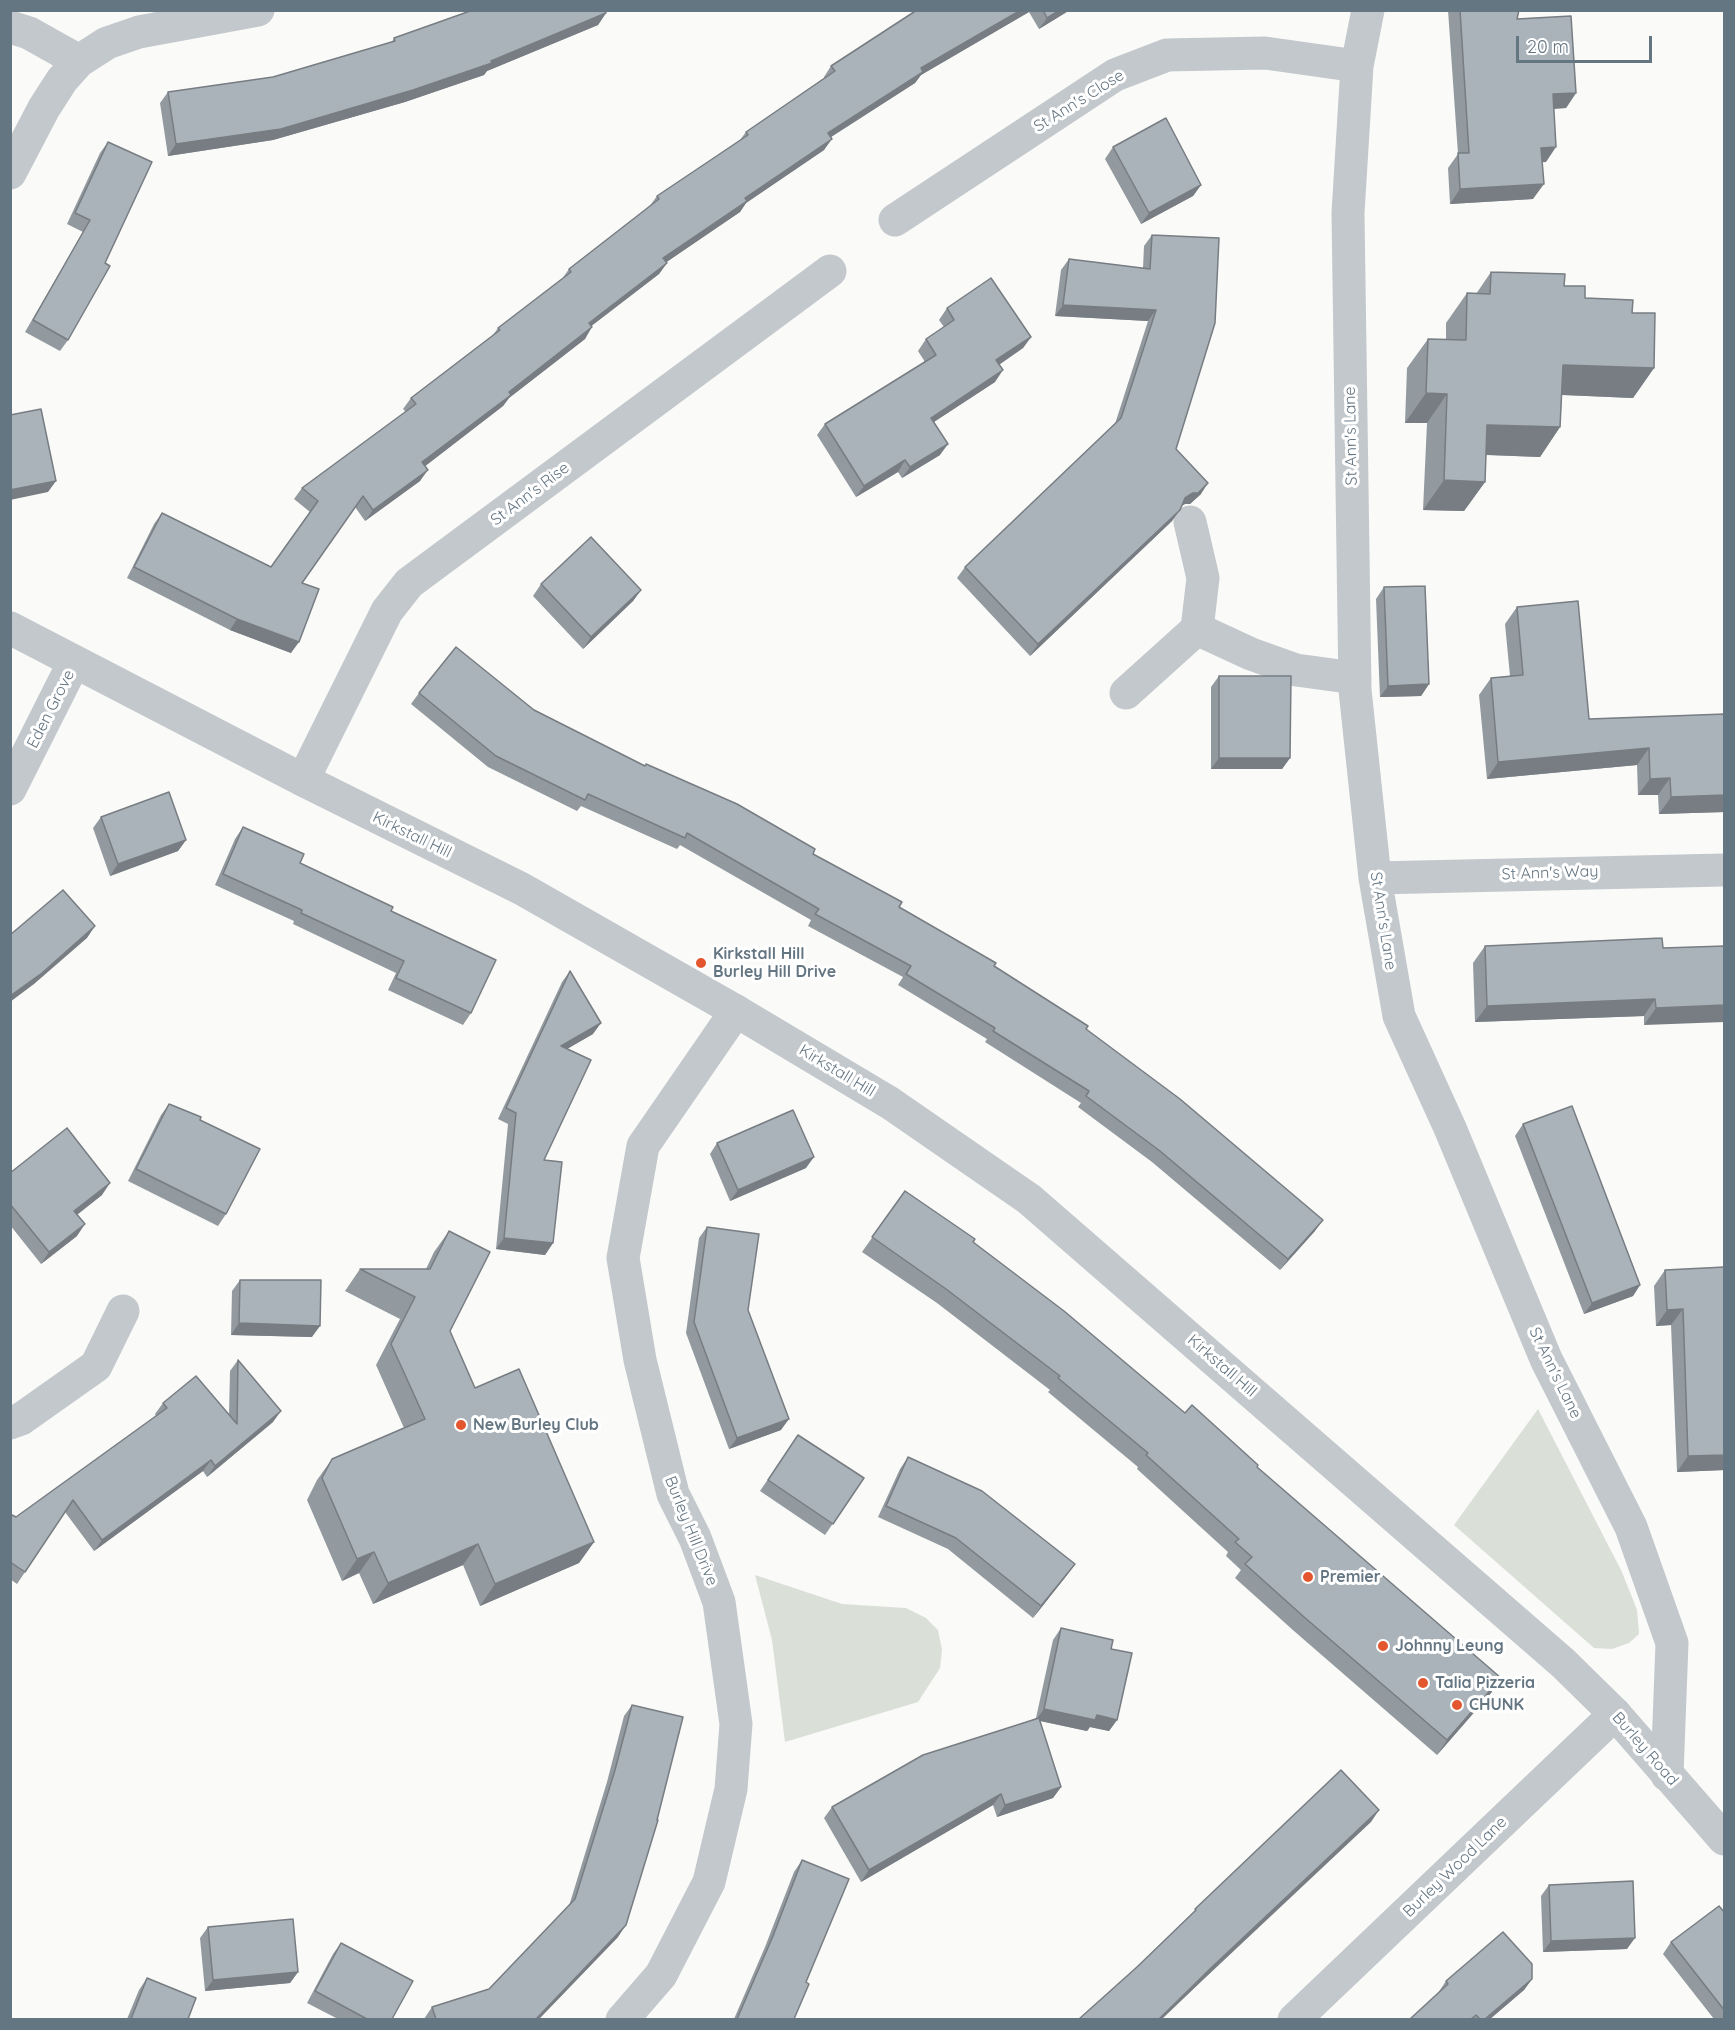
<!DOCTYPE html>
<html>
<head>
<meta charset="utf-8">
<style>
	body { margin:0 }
	#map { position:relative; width:1735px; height:2030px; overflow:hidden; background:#fafaf8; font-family:Quicksand,sans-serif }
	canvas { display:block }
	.frame { position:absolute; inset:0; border:12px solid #657683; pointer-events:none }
	.scale { position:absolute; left:1516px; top:36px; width:136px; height:27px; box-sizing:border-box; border:3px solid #657683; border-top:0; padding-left:8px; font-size:18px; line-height:21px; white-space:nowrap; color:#657683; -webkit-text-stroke:4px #fff; paint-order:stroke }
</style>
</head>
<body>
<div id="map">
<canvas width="1735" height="2030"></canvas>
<div class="frame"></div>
<div class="scale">20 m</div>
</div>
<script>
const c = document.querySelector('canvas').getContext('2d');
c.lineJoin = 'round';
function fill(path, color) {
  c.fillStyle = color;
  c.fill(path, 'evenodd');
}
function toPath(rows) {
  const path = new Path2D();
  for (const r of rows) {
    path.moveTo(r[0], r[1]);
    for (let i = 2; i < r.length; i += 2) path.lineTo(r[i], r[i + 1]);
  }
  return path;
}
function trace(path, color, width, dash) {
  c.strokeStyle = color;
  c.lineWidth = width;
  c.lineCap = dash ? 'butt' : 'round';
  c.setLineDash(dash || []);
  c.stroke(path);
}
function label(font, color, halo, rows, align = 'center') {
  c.font = font + ' Quicksand,sans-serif';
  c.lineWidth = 6;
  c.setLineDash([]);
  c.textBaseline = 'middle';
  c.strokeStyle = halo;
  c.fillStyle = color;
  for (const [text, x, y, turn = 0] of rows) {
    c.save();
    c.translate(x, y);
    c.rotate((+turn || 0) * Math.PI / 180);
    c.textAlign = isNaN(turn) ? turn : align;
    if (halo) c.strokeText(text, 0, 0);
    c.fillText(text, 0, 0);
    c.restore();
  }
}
fill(toPath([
	[1538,1409,1622,1572,1637,1610,1639,1634,1629,1643,1612,1649,1594,1648,1454,1525],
	[755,1575,842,1604,906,1608,926,1618,938,1630,942,1650,940,1668,918,1702,785,1742,772,1640]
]), '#dadfd7');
trace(toPath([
	[1368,10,1357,66,1348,213,1355,690,1375,878,1399,1016,1450,1128,1546,1359,1631,1527,1672,1643,1667,1775],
	[10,27,29,33,79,61],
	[10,173,44,108,62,80,79,61,107,43,139,32,258,10],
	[895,220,1115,75,1167,55,1265,53,1357,66],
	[1197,629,1251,654,1296,670,1355,678],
	[1126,693,1197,629,1203,578,1190,522],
	[303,780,387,611,409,583,830,271],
	[10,789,74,662],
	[1375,878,1724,870],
	[10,1423,21,1419,96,1366,123,1311],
	[622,2020,661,1975,709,1882,731,1789,736,1724,719,1602,695,1538,673,1494,640,1360,623,1258,643,1146,736,1011],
	[1294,2020,1615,1714]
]), '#c3c8cc', 33);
trace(toPath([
	[10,628,303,780,522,889,736,1011,890,1103,1029,1199,1563,1663,1615,1714,1724,1839]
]), '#c3c8cc', 33);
fill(toPath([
	[915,10,1070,10,1039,29,1029,12,921,75,915,83,831,137,824,150,746,203,740,212,666,262,667,263,659,274,591,326,585,339,509,398,503,406,425,466,420,481,365,521,355,507,302,583,291,653,230,630,127,578,154,524,162,513,271,567,310,512,294,499,302,488,406,412,403,409,411,398,493,335,498,328,562,279,569,269,649,207,657,196,740,140,746,132,824,78,824,77,831,66,913,13],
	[1448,10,1519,10,1517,19,1576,93,1566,108,1554,109,1546,162,1542,162,1533,199,1450,204,1448,168,1458,154],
	[606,13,598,25,487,71,484,75,405,102,273,140,168,156,160,103,168,92,273,77,392,42,394,38],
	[108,142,68,340,60,351,25,332,83,232,67,224,100,153],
	[1113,147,1201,185,1193,196,1141,224,1105,159],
	[1152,235,1176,449,1201,494,1190,504,1185,504,1181,506,1172,521,1030,656,957,578,965,567,1115,424,1148,321,1055,316,1061,270,1069,259,1143,268,1144,246],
	[1491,272,1564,286,1585,298,1632,313,1654,368,1633,398,1562,395,1560,427,1540,457,1486,455,1485,482,1464,511,1423,510,1427,423,1405,423,1407,368,1428,339,1446,339,1446,323,1467,293,1476,294],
	[947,308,1031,337,1023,348,999,365,995,382,934,422,940,455,902,478,898,472,856,497,817,435,825,424,925,362,918,351,926,339,944,327,939,320],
	[541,584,641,590,633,601,583,649,533,596],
	[1384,587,1429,684,1421,696,1380,697,1376,599],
	[1517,607,1589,719,1725,714,1725,812,1659,814,1658,795,1638,795,1637,765,1487,779,1479,695,1491,678,1510,676,1505,624],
	[1219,676,1290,758,1282,769,1211,769,1211,687],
	[419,693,534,710,813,854,994,966,1086,1029,1315,1231,1280,1270,1152,1162,1078,1107,1081,1103,985,1042,987,1039,898,985,903,977,808,926,811,920,680,845,677,849,581,806,577,811,488,767,411,704],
	[101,817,186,840,178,851,110,876,93,828],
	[243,827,300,863,391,911,471,1013,463,1025,388,990,396,973,293,924,294,921,215,885,235,839],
	[1485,946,1663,948,1725,946,1644,1025,1644,1016,1475,1022,1473,963],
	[570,971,593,1034,567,1049,544,1160,553,1243,545,1255,496,1249,508,1124,498,1119,562,982],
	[169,1104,200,1120,226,1214,218,1226,128,1181,161,1115],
	[1523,1124,1640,1285,1633,1296,1584,1314,1515,1136],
	[717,1143,806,1168,730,1201,710,1154],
	[10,1173,102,1195,77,1215,77,1236,41,1264,10,1225],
	[905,1191,973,1242,1185,1413,1257,1467,1501,1678,1491,1693,1437,1755,1294,1631,1235,1578,1241,1570,1226,1556,1228,1552,1137,1469,1138,1467,1048,1392,1050,1390,937,1303,862,1252],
	[707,1227,748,1310,781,1430,729,1449,686,1333,699,1238],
	[449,1231,450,1331,475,1388,594,1542,579,1563,480,1606,463,1565,373,1604,359,1573,342,1581,307,1500,317,1480,332,1459,404,1428,376,1365,400,1319,345,1291,360,1269,426,1269,434,1252],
	[1725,1267,1725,1470,1677,1472,1671,1325,1656,1326,1654,1286,1665,1270],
	[240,1280,312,1337,231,1335,232,1291],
	[238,1360,273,1422,207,1477,203,1471,94,1551,65,1512,17,1584,10,1579,10,1514,16,1517,156,1416,155,1414,163,1403,229,1415,230,1371],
	[798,1435,864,1478,825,1535,760,1491],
	[908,1457,1067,1575,1033,1618,948,1549,878,1517,900,1469],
	[1061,1628,1111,1649,1117,1720,1109,1731,1090,1727,1087,1731,1040,1721,1061,1787,1053,1798,997,1817,993,1805,861,1882,824,1818,832,1807,1036,1718,1053,1640],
	[632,1705,618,1937,539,2019,424,2019,432,2007,489,1989,569,1906,607,1782,624,1716],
	[802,1860,806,1982,794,2019,734,2019,765,1947,794,1872],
	[1549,1885,1627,1949,1543,1952,1541,1896],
	[1725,1913,1725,2019,1714,2019,1663,1954,1671,1942],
	[208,1927,298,1972,290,1983,205,1991,200,1938],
	[341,1943,392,2019,338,2019,307,2003,333,1954],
	[147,1978,188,2019,127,2019,139,1990],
	[1532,1979,1524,1990,1490,2019,1410,2019,1438,1993,1446,1981]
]), '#929a9f');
fill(toPath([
	[1021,10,1030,10,1029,12,921,75,915,83,820,144,828,133,921,68],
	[1060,10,1070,10,1039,29,1047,18],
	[606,13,598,25,487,71,484,75,405,102,273,140,168,156,176,144,491,61],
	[1576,93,1566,108,1543,109,1553,94],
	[832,139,824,150,746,203,740,212,655,270,663,258,745,198],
	[1556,147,1546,162,1531,163,1541,148],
	[1544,184,1533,199,1450,204,1460,189],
	[1201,185,1193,196,1141,224,1149,213],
	[667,263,659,274,581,334,589,323],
	[1063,305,1156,310,1148,321,1055,316],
	[592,327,585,339,509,398,503,406,415,474,422,462,509,392],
	[1031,337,1023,348,988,372,996,360],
	[1563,365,1654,368,1633,398,1542,394],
	[1003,370,995,382,923,429,931,418],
	[1426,393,1447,394,1427,423,1405,423],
	[1487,425,1560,427,1540,457,1466,454],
	[948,444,940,455,902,478,910,467],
	[905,460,898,472,856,497,864,486],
	[428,470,420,481,365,521,373,510],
	[1444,480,1485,482,1464,511,1423,510],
	[56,481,48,492,10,500,10,490],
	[1208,483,1201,494,1190,504,1185,504,1177,509,1185,498],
	[1180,510,1172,521,1030,656,1038,644],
	[641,590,633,601,583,649,591,637],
	[237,619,299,642,291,653,230,630],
	[1429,684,1421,696,1380,697,1388,686],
	[1649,748,1637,765,1487,779,1498,762],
	[1219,758,1290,758,1282,769,1211,769],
	[1670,778,1658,795,1638,795,1650,779],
	[1725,795,1725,812,1659,814,1671,797],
	[186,840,178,851,110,876,118,864],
	[95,926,87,938,34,984,10,1002,10,996],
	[1655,999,1644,1016,1475,1022,1487,1006],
	[1725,1005,1725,1022,1644,1025,1656,1008],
	[601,1023,593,1034,553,1057,561,1046],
	[814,1157,806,1168,730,1201,738,1190],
	[110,1183,102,1195,66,1223,74,1211],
	[1323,1220,1315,1231,1280,1270,1288,1259],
	[85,1224,77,1236,41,1264,49,1252],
	[504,1238,553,1243,545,1255,496,1249],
	[1640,1285,1633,1296,1584,1314,1592,1303],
	[1683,1309,1671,1325,1656,1326,1667,1310],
	[239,1323,320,1326,312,1337,231,1335],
	[281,1411,273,1422,207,1477,215,1466],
	[789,1419,781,1430,729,1449,737,1438],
	[1725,1455,1725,1470,1677,1472,1688,1456],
	[211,1460,203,1471,94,1551,102,1540],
	[594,1542,579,1563,480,1606,495,1584],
	[478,1544,463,1565,373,1604,388,1583],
	[374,1552,359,1573,342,1581,357,1559],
	[1075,1564,1067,1575,1033,1618,1041,1606],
	[1501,1678,1491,1693,1437,1755,1447,1740],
	[1044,1709,1097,1715,1117,1720,1109,1731,1090,1727,1087,1731,1036,1720],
	[1061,1787,1053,1798,997,1817,1005,1805],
	[1001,1794,993,1805,861,1882,869,1870],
	[1379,1810,1371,1822,1205,1978,1162,2019,1159,2019,1212,1967],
	[626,1925,618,1937,539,2019,536,2019],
	[1635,1938,1627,1949,1543,1952,1551,1941],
	[298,1972,290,1983,205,1991,213,1980],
	[1532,1979,1524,1990,1490,2019,1485,2019]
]), '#777d82');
const building = toPath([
	[473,10,605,10,606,13,491,61,492,63,413,90,281,129,176,144,168,92,273,77,395,41,394,38,473,10],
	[917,10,1021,10,921,68,923,72,828,133,832,139,745,198,747,201,663,258,667,263,589,323,592,327,509,392,511,395,422,462,428,470,373,510,363,496,302,583,319,589,299,642,237,619,134,567,162,513,271,567,318,501,302,488,416,404,411,398,500,330,498,328,571,272,569,269,659,199,657,196,748,135,746,132,835,71,831,66,917,10],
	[1043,10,1060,10,1047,18,1043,10],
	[1460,10,1519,10,1517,19,1571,16,1576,93,1553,94,1556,147,1541,148,1544,184,1460,189,1458,153,1469,153,1460,10],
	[1166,118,1201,185,1149,213,1113,147,1166,118],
	[108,142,152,162,105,263,110,266,68,340,33,320,90,220,75,213,108,142],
	[1152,235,1219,238,1215,323,1176,449,1208,483,1198,493,1193,493,1185,498,1180,510,1038,644,965,567,1121,418,1156,310,1063,305,1069,259,1150,269,1152,235],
	[1491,272,1565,274,1564,286,1585,286,1585,298,1633,300,1632,313,1655,313,1654,368,1563,365,1560,427,1487,425,1485,482,1444,480,1447,394,1426,393,1428,339,1466,340,1467,293,1490,294,1491,272],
	[991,278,1031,337,996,360,1003,370,931,418,948,444,910,467,905,460,864,486,825,424,936,355,926,339,954,320,947,308,991,278],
	[41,409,56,481,10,490,10,415,41,409],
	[591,537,641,590,591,637,541,584,591,537],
	[1425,586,1429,684,1388,686,1384,587,1425,586],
	[1578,601,1589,719,1725,714,1725,795,1671,797,1670,778,1650,779,1649,748,1498,762,1491,678,1523,675,1517,607,1578,601],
	[456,647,534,710,645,766,646,764,737,804,815,849,813,854,902,902,899,907,996,963,994,966,1088,1026,1086,1029,1180,1099,1323,1220,1288,1259,1160,1151,1086,1096,1089,1091,993,1031,995,1028,906,974,911,966,815,914,819,909,687,833,685,838,588,794,585,800,496,756,419,693,456,647],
	[1219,676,1291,676,1290,758,1219,758,1219,676],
	[169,792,186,840,118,864,101,817,169,792],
	[243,827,304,854,300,863,393,907,391,911,496,960,471,1013,396,978,404,961,301,913,302,910,223,874,243,827],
	[63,890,95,926,42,973,10,996,10,935,63,890],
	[1662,938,1663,948,1725,946,1725,1005,1656,1008,1655,999,1487,1006,1485,946,1662,938],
	[570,971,601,1023,561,1046,591,1060,544,1160,562,1162,553,1243,504,1238,516,1113,506,1108,570,971],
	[169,1104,201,1117,200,1120,260,1149,226,1214,136,1169,169,1104],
	[1572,1106,1640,1285,1592,1303,1523,1124,1572,1106],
	[793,1110,814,1157,738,1190,717,1143,793,1110],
	[67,1128,110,1183,74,1211,85,1224,49,1252,10,1204,10,1173,67,1128],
	[905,1191,975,1239,973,1242,1064,1311,1185,1413,1192,1405,1258,1465,1257,1467,1501,1678,1447,1740,1304,1617,1245,1564,1252,1557,1235,1542,1239,1539,1146,1455,1148,1453,1058,1378,1060,1376,946,1289,872,1237,905,1191],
	[707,1227,759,1234,748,1310,789,1419,737,1438,694,1322,707,1227],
	[449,1231,490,1252,450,1331,475,1388,519,1369,594,1542,495,1584,478,1544,388,1583,374,1552,357,1559,322,1478,332,1459,425,1419,391,1344,415,1297,360,1269,430,1269,449,1231],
	[1725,1267,1725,1455,1688,1456,1683,1309,1667,1310,1665,1270,1725,1267],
	[240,1280,321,1280,320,1326,239,1323,240,1280],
	[238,1360,281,1411,215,1466,211,1460,102,1540,73,1500,25,1572,10,1562,10,1514,16,1517,167,1408,163,1403,196,1376,237,1424,238,1360],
	[798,1435,864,1478,833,1524,768,1480,798,1435],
	[908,1457,982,1491,1075,1564,1041,1606,956,1538,886,1506,908,1457],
	[1061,1628,1113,1640,1111,1649,1132,1653,1117,1720,1097,1715,1095,1720,1044,1709,1061,1628],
	[632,1705,683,1717,657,1820,658,1820,626,1925,536,2019,436,2019,432,2007,489,1989,575,1899,615,1770,632,1705],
	[1039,1718,1061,1787,1005,1805,1001,1794,869,1870,832,1807,923,1755,1039,1718],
	[1341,1770,1379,1810,1212,1967,1159,2019,1079,2019,1137,1967,1196,1910,1195,1909,1341,1770],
	[802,1860,849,1879,806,1982,809,1984,794,2019,737,2019,773,1936,802,1860],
	[1633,1881,1635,1938,1551,1941,1549,1885,1633,1881],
	[1719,1906,1725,1913,1725,2011,1671,1942,1719,1906],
	[293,1919,298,1972,213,1980,208,1927,293,1919],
	[1503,1932,1532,1964,1532,1979,1485,2019,1480,2019,1476,2015,1471,2019,1410,2019,1448,1984,1446,1981,1503,1932],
	[341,1943,413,1981,392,2019,367,2019,315,1991,341,1943],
	[147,1978,196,1998,188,2019,131,2019,147,1978]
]);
fill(building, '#aab3b9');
trace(building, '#777d82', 1.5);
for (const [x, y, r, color] of [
	[701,963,6,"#e4572e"],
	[461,1425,6,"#e4572e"],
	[1308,1577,6,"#e4572e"],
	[1383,1646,6,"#e4572e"],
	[1423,1683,6,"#e4572e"],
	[1457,1705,6,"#e4572e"]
]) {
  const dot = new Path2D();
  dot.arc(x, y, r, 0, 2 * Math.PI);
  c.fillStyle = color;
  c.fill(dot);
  trace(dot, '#fff', 2);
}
label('16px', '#657683', '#fff', [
	["St Ann's Close",1079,101,-32],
	["St Ann's Lane",1351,436,-91],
	["St Ann's Rise",530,494,-37],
	["Eden Grove",51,709,-63],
	["Kirkstall Hill",412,835,26],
	["St Ann's Way",1550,873,-2],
	["St Ann's Lane",1383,921,81],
	["Kirkstall Hill",837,1071,31],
	["Kirkstall Hill",1222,1366,41],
	["St Ann's Lane",1555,1373,64],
	["Burley Hill Drive",691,1531,68],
	["Burley Road",1645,1749,49],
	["Burley Wood Lane",1455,1867,-44]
]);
label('bold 16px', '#657683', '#fff', [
	["Kirkstall Hill",713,954],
	["Burley Hill Drive",713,972],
	["New Burley Club",473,1425],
	["Premier",1320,1577],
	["Johnny Leung",1395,1646],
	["Talia Pizzeria",1435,1683],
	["CHUNK",1469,1705]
], 'left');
</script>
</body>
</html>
